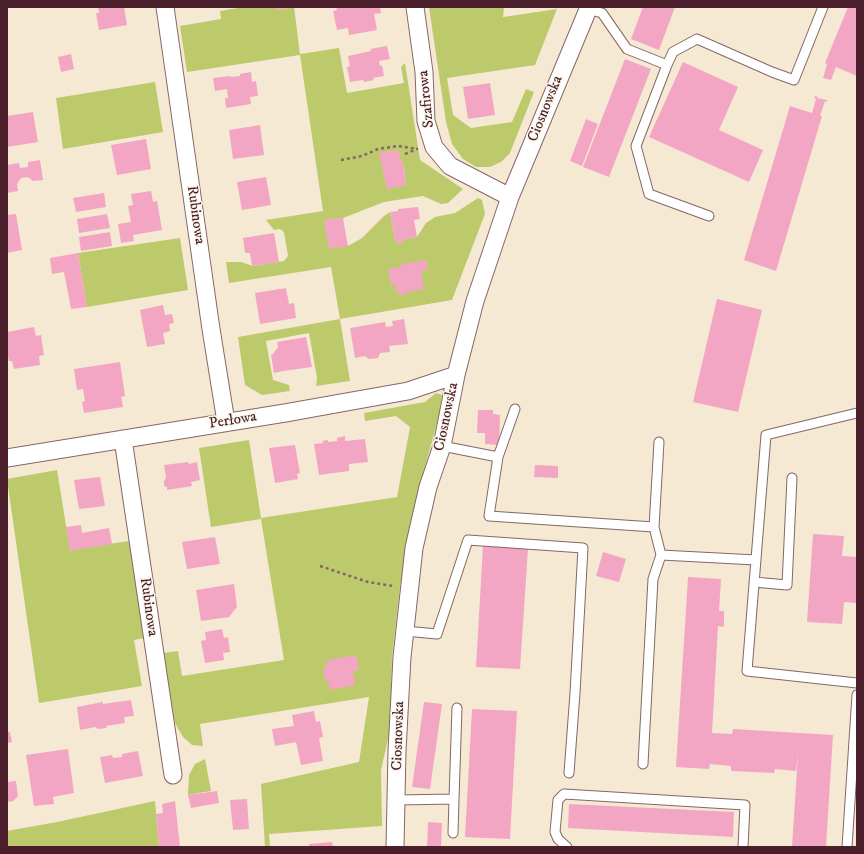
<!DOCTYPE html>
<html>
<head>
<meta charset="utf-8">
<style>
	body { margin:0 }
	#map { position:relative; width:864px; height:854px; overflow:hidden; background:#f6e9d4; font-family:"IM FELL DW Pica",serif }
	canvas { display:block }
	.frame { position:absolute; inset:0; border:8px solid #4a1f2b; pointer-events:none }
</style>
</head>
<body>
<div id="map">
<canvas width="864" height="854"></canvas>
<div class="frame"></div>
</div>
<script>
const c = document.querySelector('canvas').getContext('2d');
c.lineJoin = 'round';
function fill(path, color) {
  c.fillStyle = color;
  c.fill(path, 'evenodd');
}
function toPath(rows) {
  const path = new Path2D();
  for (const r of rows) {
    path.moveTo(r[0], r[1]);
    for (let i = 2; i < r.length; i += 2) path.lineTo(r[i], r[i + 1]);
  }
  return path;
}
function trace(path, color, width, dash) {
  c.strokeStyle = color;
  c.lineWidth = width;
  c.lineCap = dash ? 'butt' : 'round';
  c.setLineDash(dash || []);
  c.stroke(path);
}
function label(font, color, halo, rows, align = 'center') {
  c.font = font + ' "IM FELL DW Pica",serif';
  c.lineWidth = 3;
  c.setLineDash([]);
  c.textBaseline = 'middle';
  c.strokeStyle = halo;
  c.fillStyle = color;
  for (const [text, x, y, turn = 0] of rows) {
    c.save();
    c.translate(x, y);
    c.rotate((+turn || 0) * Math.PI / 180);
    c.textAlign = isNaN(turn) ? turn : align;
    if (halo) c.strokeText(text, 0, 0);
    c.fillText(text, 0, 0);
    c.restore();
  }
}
fill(toPath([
	[244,7,277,7,278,10,294,7,300,54,339,48,347,93,404,83,401,67,405,63,420,160,463,189,448,203,441,204,423,196,384,202,343,218,325,220,348,246,362,238,384,216,390,212,395,241,398,243,402,243,405,239,417,237,426,223,435,217,455,213,478,198,482,200,485,214,452,300,340,319,350,381,316,386,317,378,309,333,266,341,273,380,289,385,290,391,262,395,245,385,238,337,340,319,331,267,229,283,226,262,241,262,253,266,284,261,288,256,284,232,280,229,274,230,266,220,323,211,300,55,187,72,180,26,221,19,220,11],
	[398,150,400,159,401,159,403,166,404,166,406,185,387,188,380,153],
	[429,7,504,7,503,17,557,9,535,65,447,78,453,115,471,128,512,122,526,89,534,92,510,153,501,162,490,167,476,167,463,159,452,144,446,122],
	[155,82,163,132,63,149,56,98],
	[180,238,188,290,87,307,78,253],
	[436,393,442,395,440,412,414,507,400,587,392,657,390,730,381,770,382,826,269,834,270,847,265,847,261,784,359,762,369,697,200,724,203,746,192,745,183,737,175,723,163,653,178,651,182,676,284,660,261,519,211,527,199,448,249,440,261,518,397,497,410,427,396,416,365,421,364,413,425,402],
	[57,470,70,550,129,541,144,638,134,640,142,686,39,703,7,479],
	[205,759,211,791,188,795,189,775,195,764],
	[155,801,159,847,7,847,7,831,57,822]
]), '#bcca6c');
fill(toPath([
	[98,7,124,7,127,25,99,30,96,13,99,13],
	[277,7,289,7,289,8,278,10],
	[336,7,380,7,381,13,374,14,377,30,349,35,348,28,337,30,333,11,337,10],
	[643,7,675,7,659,50,631,39],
	[848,7,857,7,857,76,836,67,831,80,823,78,827,64,825,63],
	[387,46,390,59,379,61,380,66,382,65,384,76,373,78,374,80,364,82,363,80,350,82,347,67,350,66,348,56,371,51,370,49],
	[71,54,74,69,61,72,58,57],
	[625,59,651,69,609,177,583,167],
	[683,62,738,87,719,130,763,150,749,182,649,137],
	[251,72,252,82,256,81,258,96,250,97,251,104,226,108,225,98,228,98,227,89,215,91,213,78,231,76,231,77,240,76,240,74],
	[490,83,495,115,468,119,463,87],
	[815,96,818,97,817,98,827,100,827,102,825,101,820,116,822,116,776,271,744,260,790,106,812,113,816,99,814,98],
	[33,112,38,142,7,147,7,116],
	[586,119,598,124,582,166,570,161],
	[260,125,264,155,233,159,229,130],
	[146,139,151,169,117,175,111,145],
	[398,150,400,159,401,159,403,166,404,166,406,185,387,189,379,153],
	[40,160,43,180,33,181,28,177,21,178,17,184,18,191,7,193,7,165,19,163,20,168,28,167,28,162],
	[266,177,271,205,242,210,237,182],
	[151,191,153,202,157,201,162,230,133,235,134,241,121,243,118,224,131,222,128,206,133,205,131,194],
	[104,193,106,207,76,212,73,198],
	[418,207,420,219,414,220,417,237,405,239,402,243,398,243,395,241,390,212,398,211,398,209],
	[16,214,22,250,7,253,7,215],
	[107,214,110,228,79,233,77,219],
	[343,218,348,246,329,249,324,220],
	[110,232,112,246,81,251,79,237],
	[274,233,279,262,252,266,250,253,245,253,243,238],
	[78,253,87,307,71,309,64,272,52,274,50,258],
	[426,260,428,270,421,271,424,289,406,292,404,295,400,295,397,293,396,285,391,286,388,269,401,267,401,264],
	[286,288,289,304,294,303,296,318,260,324,255,293],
	[717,299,762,310,738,412,693,402],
	[163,305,165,315,172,314,174,323,169,324,170,331,163,333,165,344,147,347,140,310],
	[404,319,408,344,389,346,390,352,380,353,378,358,369,359,365,356,355,358,350,328,385,322,386,327,393,326,392,321],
	[34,327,36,336,41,335,44,355,39,356,40,365,14,369,12,361,9,361,7,351,7,332],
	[306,337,312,367,283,371,274,373,271,355,273,354,278,347,277,342],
	[120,362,125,396,121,397,123,407,84,413,82,402,85,401,83,389,77,390,74,369],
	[478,410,493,410,493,414,500,415,499,445,485,444,485,433,477,433],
	[345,436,345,441,365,439,368,462,349,464,349,471,319,475,314,444,323,443,322,441,328,440,328,442,337,441,337,438],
	[295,445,300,473,297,474,298,479,275,483,269,448],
	[188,462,189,464,197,462,200,480,191,482,192,486,167,490,167,487,164,486,164,481,166,478,164,465],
	[535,465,558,466,558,478,534,477],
	[100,477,105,506,79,509,74,480],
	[81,525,82,533,109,528,112,544,70,551,66,527],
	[813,534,844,536,842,556,857,557,857,603,844,602,842,624,807,622],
	[215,537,220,564,187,569,182,542],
	[483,546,528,549,520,669,476,667],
	[603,552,626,559,619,582,596,576],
	[688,577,721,579,719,611,724,611,724,627,718,626,712,733,732,734,733,729,833,735,826,847,792,847,798,754,796,771,775,769,774,773,731,771,731,766,710,764,709,769,676,767],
	[234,584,237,607,229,617,201,621,196,590],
	[222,629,224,638,228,637,230,652,223,653,224,660,205,663,201,641,206,640,205,632],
	[356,655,359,670,353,671,355,685,330,690,328,681,326,682,323,668,326,668,325,664,328,664,327,660],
	[131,700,134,716,124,717,125,723,106,726,107,728,97,729,96,727,80,730,77,707,103,702,103,704],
	[424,702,442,704,430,789,412,787],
	[472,709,517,711,510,839,465,837],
	[314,711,316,722,320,721,323,737,319,738,323,761,301,765,296,742,275,746,272,729,294,726,292,715],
	[7,732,10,732,12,742,7,743],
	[68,749,74,793,53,797,54,804,34,806,26,755],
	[138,751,143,776,105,783,100,757,112,755,113,758,122,757,122,754],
	[16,781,18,796,13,801,7,802,7,782],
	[217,791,219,803,191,808,188,795],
	[247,799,249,829,233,830,230,800],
	[175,801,180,847,159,847,156,814,163,813,162,804],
	[569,804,734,812,733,837,568,828],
	[428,822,442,823,441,847,427,847],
	[332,842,333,847,309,847,309,844]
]), '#f3a6c3');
const service = toPath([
	[588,9,602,13,627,49,667,65,673,52,697,39,772,72,794,80,823,7],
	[667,65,636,146,649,194,709,216],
	[857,413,766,435,747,671,857,683],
	[442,446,498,457,515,409],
	[498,457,489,516,654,527,659,442],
	[661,555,756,560],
	[754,582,787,585,792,478],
	[405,631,437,634,468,540,583,548,575,693,569,773],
	[643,764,653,579,661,555,654,527],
	[454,799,457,708],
	[397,800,454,799,453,833],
	[567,847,558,839,555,832,558,800,564,794,745,805,743,847],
	[847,847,857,695]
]);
const minor = toPath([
	[165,7,211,329,226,422],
	[415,7,424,72,426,121,434,147,450,166,510,197],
	[123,439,173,775],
	[7,458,285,413,408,391,456,375],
	[395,847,397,751,402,657,414,548,428,487,442,446,456,375,475,301,510,197,589,7]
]);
trace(service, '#866666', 11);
trace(minor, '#866666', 19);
trace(toPath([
	[405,154,417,149],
	[341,160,362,156,378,149,398,146,418,149],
	[320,566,368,582,393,586]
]), '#866666', 2.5, [3, 3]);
trace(service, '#fff', 9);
trace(minor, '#fff', 17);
label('15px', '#4a1f2b', '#fbf7ec', [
	["Szafirowa",427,99,-96],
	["Ciosnowska",546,109,-68],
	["Rubinowa",195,215,82],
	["Ciosnowska",447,417,-78],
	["Perłowa",233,421,-9],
	["Rubinowa",148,607,82],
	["Ciosnowska",399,736,-88]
]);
</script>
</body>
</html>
